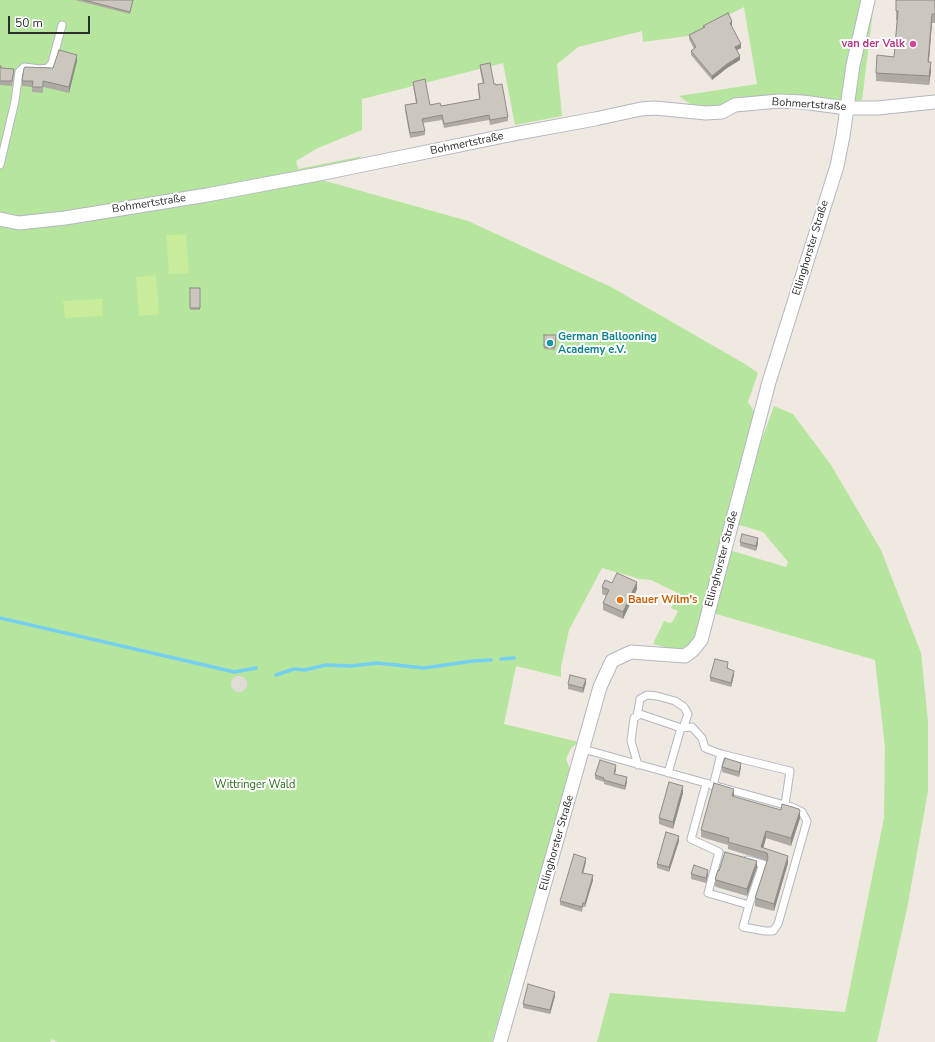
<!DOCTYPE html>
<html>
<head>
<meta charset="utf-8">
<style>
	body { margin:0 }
	#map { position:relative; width:935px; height:1042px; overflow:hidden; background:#efe9e1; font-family:"Nunito Sans",sans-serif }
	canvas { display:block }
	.scale { position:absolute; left:8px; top:16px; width:82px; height:18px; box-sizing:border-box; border:2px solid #2e2e2e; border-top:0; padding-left:5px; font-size:12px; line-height:14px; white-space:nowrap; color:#2e2e2e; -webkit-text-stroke:3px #fff; paint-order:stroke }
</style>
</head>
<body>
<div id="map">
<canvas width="935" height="1042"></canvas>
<div class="scale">50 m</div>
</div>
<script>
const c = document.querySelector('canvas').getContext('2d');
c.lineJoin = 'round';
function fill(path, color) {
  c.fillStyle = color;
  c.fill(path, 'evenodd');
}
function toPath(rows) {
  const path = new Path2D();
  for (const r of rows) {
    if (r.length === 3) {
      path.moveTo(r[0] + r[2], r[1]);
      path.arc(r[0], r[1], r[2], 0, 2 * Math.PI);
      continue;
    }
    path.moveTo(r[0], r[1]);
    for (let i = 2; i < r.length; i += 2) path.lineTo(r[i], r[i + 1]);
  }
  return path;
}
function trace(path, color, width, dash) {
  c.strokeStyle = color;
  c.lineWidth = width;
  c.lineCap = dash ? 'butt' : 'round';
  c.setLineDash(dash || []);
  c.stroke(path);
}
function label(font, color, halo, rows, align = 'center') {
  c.font = font + ' "Nunito Sans",sans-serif';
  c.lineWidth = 4;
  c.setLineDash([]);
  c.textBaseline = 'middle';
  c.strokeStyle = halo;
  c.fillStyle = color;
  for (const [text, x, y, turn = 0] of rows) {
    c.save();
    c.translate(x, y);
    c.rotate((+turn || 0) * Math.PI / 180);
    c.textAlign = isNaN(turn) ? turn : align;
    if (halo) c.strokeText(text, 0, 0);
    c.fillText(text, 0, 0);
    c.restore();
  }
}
fill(toPath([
	[0,0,869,0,874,3,862,100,836,104,721,110,693,106,679,96,757,84,744,7,688,36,643,42,642,31,578,47,557,64,562,116,515,125,503,63,362,99,362,130,318,148,296,161,298,169,363,156,322,180,468,221,611,287,745,364,758,373,748,402,754,411,754,416,696,639,690,646,676,650,653,644,664,621,670,623,673,621,678,611,671,608,678,593,651,580,640,579,602,568,569,630,561,667,561,677,516,666,504,724,579,742,571,748,566,759,571,772,492,1042,57,1042,52,1039,50,1042,0,1042],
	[774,406,793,414,831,465,881,550,921,653,928,721,928,791,907,909,877,1042,597,1042,610,993,845,1012,884,818,885,747,875,660,713,613,729,550,786,567,788,562,763,532,736,524,750,472]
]), '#b6e59e');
fill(toPath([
	[186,234,189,273,169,274,166,235],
	[156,275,159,314,139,316,136,277],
	[102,299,103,316,65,318,63,301]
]), '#c9ec9a');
fill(toPath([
	[239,684,8]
]), '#dfdcd8');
trace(toPath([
	[0,618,226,670,234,672,256,668],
	[501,659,514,658],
	[276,675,294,669,305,670,326,665,351,666,377,663,424,668,473,661,491,660]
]), '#75cff0', 3.5);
const lane = toPath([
	[0,165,15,101,19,72,24,67,40,69,48,68,52,63,62,25],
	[637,716,640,699,647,695,657,696,675,701,684,707,688,714,683,728],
	[583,749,792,807,802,812,807,821,778,924,773,931,765,931,743,927,749,905,708,893,719,852,691,839,706,784],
	[638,765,631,741,634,718,640,714,681,728],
	[668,773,681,728,692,727,702,738,705,748,721,754],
	[713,786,721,754,790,771,785,805],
	[747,860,763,864,749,905]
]);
const street = toPath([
	[0,219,19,223,65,218,207,195,324,173,514,134,595,119,641,109,655,108,706,113,722,112,735,105,779,101,802,102,847,108,878,108,935,102],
	[500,1042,600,687,612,661,631,652,685,656,693,650,701,640,769,382,837,166,843,136,853,65,868,0]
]);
trace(lane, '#b4b7c1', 9);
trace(street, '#b4b7c1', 15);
trace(lane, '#fff', 7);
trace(street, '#fff', 13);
fill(toPath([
	[75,0,133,0,130,14],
	[935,0,935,23,932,23,929,62,931,71,929,85,876,81,876,73,894,57,897,20,896,20,896,11],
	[732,25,731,26,741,48,737,50,740,60,727,68,712,80,691,55,691,51,694,49,689,39,689,35,703,28,703,26],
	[77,61,69,93,43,87,43,93,32,92,32,87,22,86,22,81,53,68],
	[480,65,494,84,508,117,508,121,490,125,489,120,444,128,442,120,423,123,425,131,425,135,410,138,405,110,405,105,416,103,413,86,413,82,430,105,441,106,479,99,478,89,478,84,483,84,480,70],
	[0,66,1,68,14,73,12,86,0,85],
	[190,288,200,288,200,310,190,310],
	[544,335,556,335,555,350,544,349],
	[740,542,758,543,756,551,740,546],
	[612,583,637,589,623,619,603,610,603,603,607,596,602,594,602,587],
	[728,667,728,669,734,675,731,687,710,681,710,677],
	[586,683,583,693,568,689,568,684],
	[722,767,741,767,739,777,722,772],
	[616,769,615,774,627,782,625,790,604,784,604,782,595,779,595,775],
	[683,793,673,829,659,824,659,818],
	[734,797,800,818,791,846,766,838,763,848,788,863,774,911,755,906,755,898,767,861,728,849,728,845,701,837,701,830],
	[679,841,669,872,657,868,657,864],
	[586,862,583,873,593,880,585,907,583,907,582,912,560,905,560,901],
	[757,867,747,896,716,887,715,886,715,879,719,871],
	[691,874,708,874,706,883,691,879],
	[555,996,550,1014,523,1008,523,1004]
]), '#afaba4');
fill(toPath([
	[932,14,932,23,928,70,928,62],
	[732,21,732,25,730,27,730,23],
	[741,44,741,48,735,51,735,47],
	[77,55,77,61,69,93,69,87],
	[740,56,740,60,727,68,712,80,712,76,727,64],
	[931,62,931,71,929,85,929,76],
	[758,538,758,543,756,551,756,546],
	[637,582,637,589,623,619,623,612],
	[734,671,734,675,731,687,731,683],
	[586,679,586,683,583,693,583,688],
	[741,763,741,767,739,777,739,772],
	[616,765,616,769,614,778,614,774],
	[627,777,627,782,625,790,625,786],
	[683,786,683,793,673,829,673,822],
	[734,789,734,796,732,796],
	[800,811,800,818,791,846,791,838],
	[766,831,766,838,762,852,761,847],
	[679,836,679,841,669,872,669,867],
	[788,856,788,863,774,911,774,904],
	[586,858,586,862,582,877,582,873],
	[757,861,757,867,747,896,747,889],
	[708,870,708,874,706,883,706,878],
	[593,875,593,880,585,907,585,903],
	[555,992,555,996,550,1014,550,1010]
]), '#8e8b86');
const building = toPath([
	[84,0,133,0,130,12,84,0],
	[896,0,935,0,935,14,932,14,928,62,931,62,929,76,876,73,877,55,894,57,898,11,896,11,896,0],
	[728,13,732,21,730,23,741,44,735,47,740,56,727,64,712,76,691,51,696,47,689,35,705,27,703,26,728,13],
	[59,50,77,55,69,87,43,81,43,87,32,87,33,81,22,81,24,68,25,67,53,68,59,50],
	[490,63,494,84,496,84,496,85,502,84,508,117,490,120,489,115,444,124,442,115,422,119,425,131,410,133,405,105,417,103,413,82,425,79,430,105,440,103,441,106,480,99,478,84,484,83,480,65,490,63],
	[0,66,1,66,1,68,14,69,12,81,0,81,0,66],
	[190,288,200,288,200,308,190,308,190,288],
	[544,335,556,335,555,347,544,347,544,335],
	[742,534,758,538,756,546,740,542,742,534],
	[617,573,637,582,623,612,603,603,609,590,602,587,605,580,612,583,617,573],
	[715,659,728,662,727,668,734,671,731,683,710,677,715,659],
	[570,675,586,679,583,688,568,684,570,675],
	[725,758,741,763,739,772,722,767,725,758],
	[600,760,616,765,614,774,627,777,625,786,604,780,604,778,595,775,600,760],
	[669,782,683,786,673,822,659,818,669,782],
	[714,783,734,789,732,796,781,810,782,804,799,809,800,811,791,838,766,831,761,847,788,856,774,904,755,898,768,858,767,853,728,842,729,838,701,830,714,783],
	[666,832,679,836,669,867,657,864,666,832],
	[725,852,757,861,747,889,716,880,715,879,718,870,719,871,725,852],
	[574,854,586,858,582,873,593,875,585,903,583,903,582,907,560,901,574,854],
	[694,865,708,870,706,878,691,874,694,865],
	[528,984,555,992,550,1010,523,1004,528,984]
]);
fill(building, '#cbc7bf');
trace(building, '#8e8b86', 1);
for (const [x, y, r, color] of [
	[913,44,4,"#d1479c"],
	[550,343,4,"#0f9aa8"],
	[620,600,4,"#e8710a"]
]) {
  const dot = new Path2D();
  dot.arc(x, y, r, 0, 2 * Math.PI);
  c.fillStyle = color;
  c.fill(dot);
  trace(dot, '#fff', 1.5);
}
label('bold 11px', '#b23c85', '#fff', [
	["van der Valk",905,44]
], 'right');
label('11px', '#2e2e2e', '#fff', [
	["Bohmertstraße",809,105,4],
	["Bohmertstraße",467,144,-12],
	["Bohmertstraße",149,204,-9],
	["Ellinghorster Straße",811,248,-73],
	["Ellinghorster Straße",722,559,-75],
	["Ellinghorster Straße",557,843,-74]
]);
label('bold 11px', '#0d838f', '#fff', [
	["German Ballooning",558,337],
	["Academy e.V.",558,350]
], 'left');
label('bold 11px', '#c56008', '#fff', [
	["Bauer Wilm's",628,600]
], 'left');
label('11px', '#2c6e1b', '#fff', [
	["Wittringer Wald",255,785]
]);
</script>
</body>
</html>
